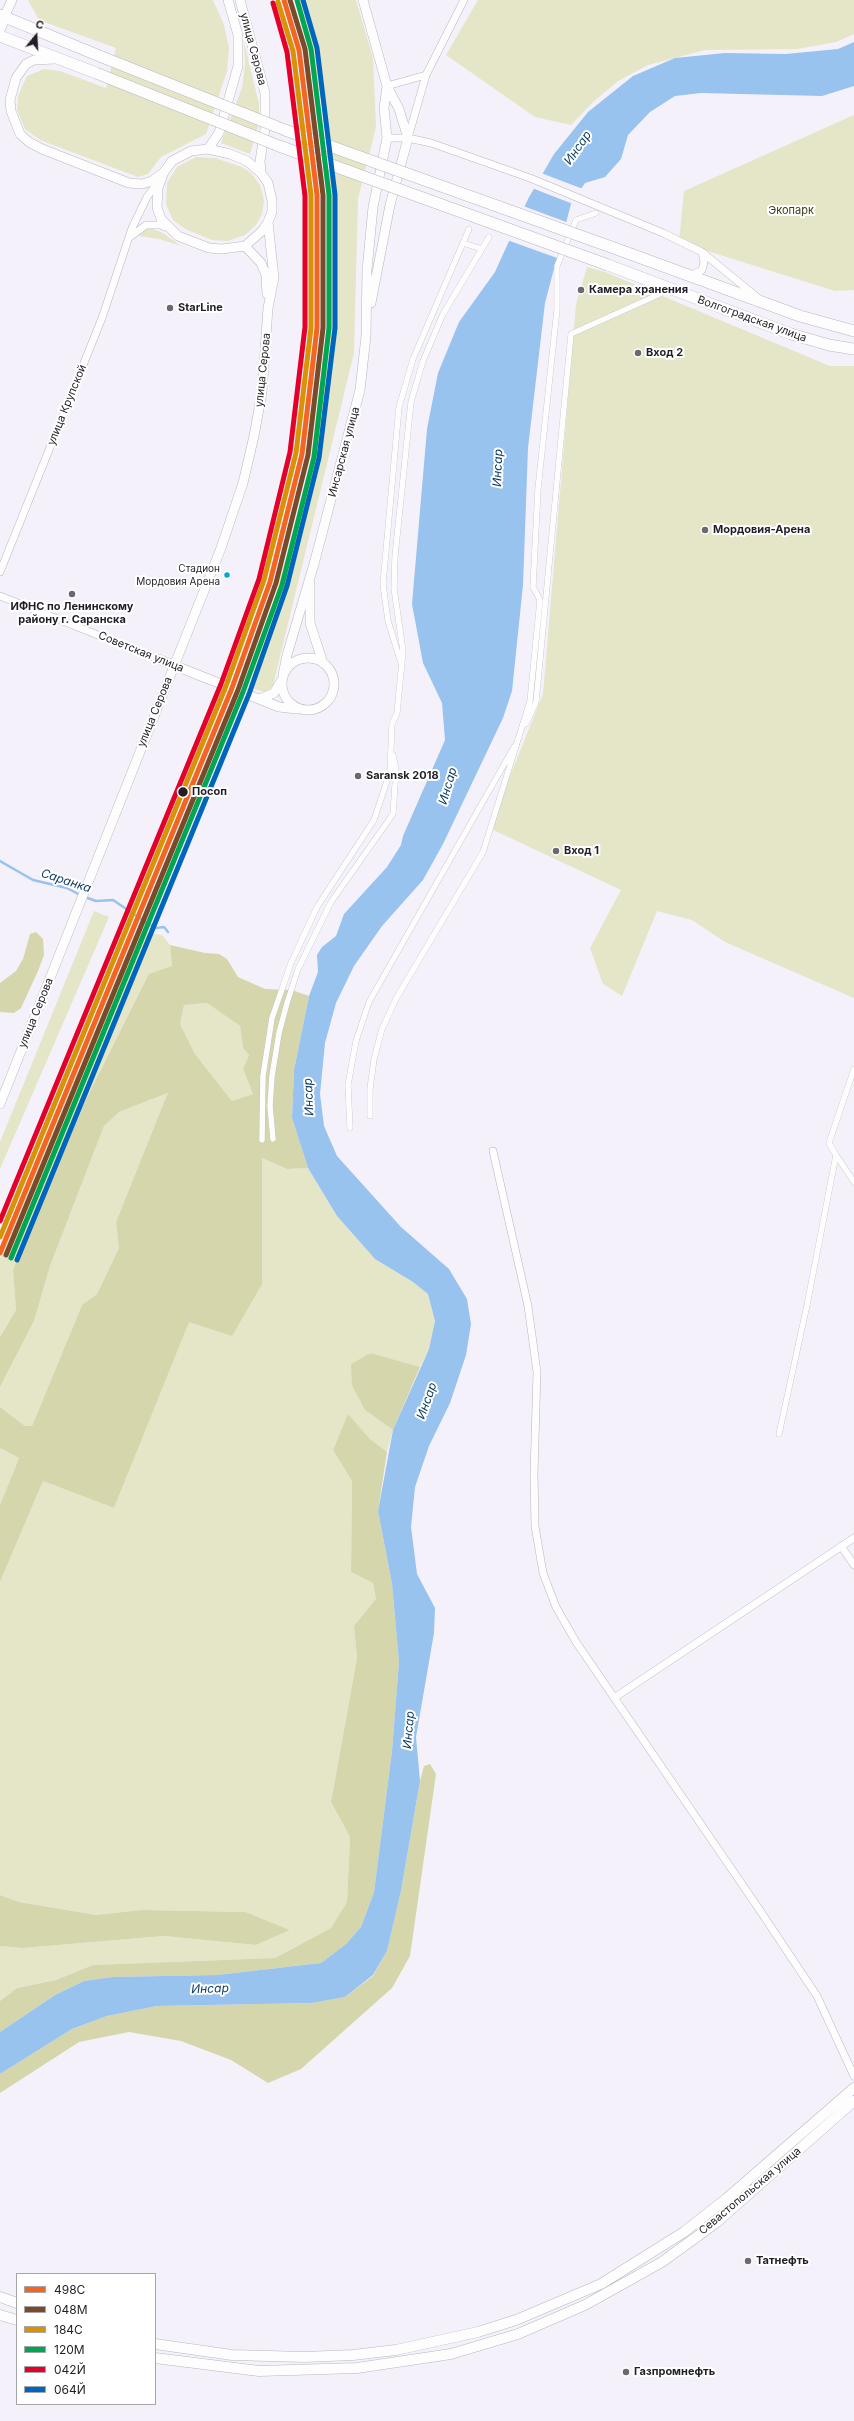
<!DOCTYPE html>
<html>
<head>
<meta charset="utf-8">
<style>
	body { margin:0 }
	#map { position:relative; width:854px; height:2421px; overflow:hidden; background:#f5f1fa; font-family:Inter,sans-serif }
	canvas { display:block }
	.legend { position:absolute; left:16px; top:2273px; width:140px; height:132px; box-sizing:border-box; background:#fff; border:1px solid #a6a5a8; margin:0; padding:5px 7px; list-style:none; font-size:12px; color:#211f25 }
	.legend li { display:flex; align-items:center; gap:8px; height:20px }
	.legend b { width:20px; border:1px solid #a6a5a8 }
	.north { position:absolute; left:16px; top:16px; width:40px; height:40px; -webkit-text-stroke:3px #fff; paint-order:stroke; rotate:18deg; font-size:11px; font-weight:700; line-height:16px; text-align:center; color:#211f25 }
	.north::after { content:''; display:block; margin:auto; width:14px; height:18px; background:#211f25; clip-path:polygon(50% 0,100% 100%,50% 72%,0 100%) }
</style>
</head>
<body>
<div id="map">
<canvas width="854" height="2421"></canvas>
<ul class="legend">
<li><b style="height:5px;background:#f26522"></b>498С</li>
<li><b style="height:5px;background:#7a4b2a"></b>048М</li>
<li><b style="height:5px;background:#d79206"></b>184С</li>
<li><b style="height:5px;background:#00a651"></b>120М</li>
<li><b style="height:5px;background:#e4002b"></b>042Й</li>
<li><b style="height:5px;background:#0065bd"></b>064Й</li>
</ul>
<div class="north">С</div>
</div>
<script>
const c = document.querySelector('canvas').getContext('2d');
c.lineJoin = 'round';
function fill(path, color) {
  c.fillStyle = color;
  c.fill(path, 'evenodd');
}
function toPath(rows) {
  const path = new Path2D();
  for (const r of rows) {
    if (r.length === 3) {
      path.moveTo(r[0] + r[2], r[1]);
      path.arc(r[0], r[1], r[2], 0, 2 * Math.PI);
      continue;
    }
    path.moveTo(r[0], r[1]);
    for (let i = 2; i < r.length; i += 2) path.lineTo(r[i], r[i + 1]);
  }
  return path;
}
function trace(path, color, width, dash) {
  c.strokeStyle = color;
  c.lineWidth = width;
  c.lineCap = dash ? 'butt' : 'round';
  c.setLineDash(dash || []);
  c.stroke(path);
}
function label(font, color, halo, rows, align = 'center') {
  c.font = font + ' Inter,sans-serif';
  c.lineWidth = 4;
  c.setLineDash([]);
  c.textBaseline = 'middle';
  c.strokeStyle = halo;
  c.fillStyle = color;
  for (const [text, x, y, turn = 0] of rows) {
    c.save();
    c.translate(x, y);
    c.rotate((+turn || 0) * Math.PI / 180);
    c.textAlign = isNaN(turn) ? turn : align;
    if (halo) c.strokeText(text, 0, 0);
    c.fillText(text, 0, 0);
    c.restore();
  }
}
fill(toPath([
	[28,0,213,0,224,25,229,48,227,71,206,134,161,157,148,174,138,177,40,140,25,129,17,110,18,96,27,76,44,69,60,71,106,88,116,48,39,20],
	[296,0,356,0,373,58,376,127,358,199,354,353,273,685,267,693,249,687,308,481,327,324,329,197,325,115],
	[478,0,854,0,854,34,836,42,797,49,705,50,648,65,618,81,592,103,571,125,535,117,446,55],
	[244,42,259,104,259,124,250,154,221,143,242,88,245,65],
	[854,115,854,290,835,291,679,242,684,191],
	[196,157,215,158,242,167,251,173,260,185,264,200,262,214,256,225,245,235,228,241,212,240,185,229,173,220,166,204,167,183,177,167],
	[146,229,153,229,163,233,181,246,159,239,139,236],
	[587,267,605,272,830,366,854,366,854,998,725,942,692,920,657,911,622,996,603,984,590,948,621,890,489,828,543,694,576,304],
	[94,911,109,917,0,1169,0,1142],
	[136,931,162,935,170,945,172,966,13,1270,16,1310,0,1337,0,1259],
	[207,1003,240,1026,243,1048,249,1055,243,1069,253,1094,232,1101,195,1054,180,1024,184,1005],
	[169,1093,116,1222,119,1248,97,1294,82,1305,32,1426,25,1426,0,1407,0,1387,34,1321,50,1266,104,1126,119,1112],
	[262,1158,287,1169,308,1168,337,1216,375,1259,413,1282,428,1294,435,1321,429,1349,420,1367,371,1353,365,1410,393,1430,387,1452,370,1439,348,1415,333,1450,352,1481,351,1572,373,1583,376,1600,354,1626,357,1658,331,1802,350,1837,347,1902,331,1928,275,1958,93,1965,56,1980,17,1988,0,2001,0,1946,23,1948,164,1936,256,1945,290,1930,244,1912,141,1910,96,1915,19,1902,0,1895,0,1582,43,1481,114,1508,189,1321,262,1284],
	[0,1448,19,1458,0,1505]
]), '#e5e5c7');
fill(toPath([
	[36,932,43,939,44,955,38,971,21,1008,14,1013,0,1012,0,983,16,971,23,959,30,934],
	[170,945,205,953,219,954,227,959,238,977,265,989,292,990,309,996,294,1070,292,1118,308,1168,287,1169,262,1158,262,1284,232,1336,189,1322,114,1508,43,1481,0,1582,0,1505,19,1458,0,1448,0,1407,25,1426,32,1426,82,1305,97,1294,119,1248,116,1222,168,1093,119,1112,104,1126,50,1266,34,1321,0,1387,0,1337,16,1310,13,1270,85,1102,149,974,172,966],
	[207,1003,240,1026,243,1048,249,1055,243,1069,253,1094,232,1101,195,1054,180,1024,184,1005],
	[371,1353,420,1367,393,1430,365,1410,352,1385,351,1364],
	[348,1414,370,1439,387,1452,378,1511,392,1584,399,1662,392,1751,374,1892,361,1927,346,1944,321,1963,217,1975,112,1977,84,1981,55,1995,0,2032,0,2001,17,1988,56,1980,93,1965,275,1958,331,1928,347,1902,350,1837,331,1802,357,1658,354,1626,376,1599,373,1583,351,1572,352,1481,333,1450],
	[430,1764,436,1774,410,1956,392,1988,301,2069,268,2083,231,2060,181,2041,129,2032,79,2042,0,2093,0,2074,72,2029,107,2016,157,2006,312,2003,345,1997,373,1976,387,1951,401,1891,420,1781,424,1766],
	[0,1895,19,1902,96,1915,141,1910,245,1912,290,1930,256,1945,164,1936,23,1948,0,1946]
]), '#d5d6ab');
fill(toPath([
	[854,42,854,86,822,96,701,93,675,96,650,112,628,135,621,159,605,177,585,183,571,204,545,303,528,448,523,585,512,691,503,718,443,844,423,880,382,926,354,966,336,1003,325,1043,320,1094,324,1126,337,1156,401,1227,449,1269,467,1299,471,1324,466,1355,450,1403,429,1446,415,1487,411,1527,417,1574,435,1608,434,1633,416,1737,420,1781,401,1891,387,1951,373,1975,345,1997,312,2003,157,2006,107,2016,72,2029,0,2074,0,2032,55,1995,84,1981,112,1977,217,1975,321,1963,346,1944,361,1927,374,1892,392,1751,399,1662,392,1584,378,1511,393,1430,429,1349,435,1321,428,1294,413,1282,375,1259,337,1216,308,1168,292,1118,294,1070,309,996,318,972,317,955,322,947,336,936,344,914,387,867,401,845,403,836,445,740,442,703,423,663,412,604,427,429,438,373,459,322,495,272,528,199,554,154,588,112,633,76,675,58,725,53,786,54,838,49]
]), '#97c3ee');
fill(toPath([
	[541,173,583,189,573,204,532,188],
	[523,206,569,223,560,259,507,240]
]), '#f5f1fa');
trace(toPath([
	[0,861,33,880,67,888,80,895],
	[85,897,96,901,113,900,150,925,156,928,164,927,168,932]
]), '#97c3ee', 2.5);
const pedestrian = toPath([
	[463,243,482,249],
	[401,663,388,621,383,584,399,407,413,359,469,229],
	[526,724,536,702,571,334,660,294],
	[370,1116,370,1089,374,1059,382,1029,397,997,483,852,530,701,540,600,533,587,538,489,557,309,557,266,576,220,596,213],
	[350,1128,348,1085,356,1041,369,1002,514,747],
	[273,1139,270,1106,272,1076,279,1033,287,1003,298,969,331,902,393,814,396,770,393,755],
	[262,1140,263,1076,272,1018,291,963,317,907,374,820,390,772,392,724,397,713,403,651,394,588,395,556,411,402,423,361,443,314,489,237],
	[836,1155,854,1182],
	[779,1434,807,1305,836,1155,829,1143,854,1069]
]);
const minor = toPath([
	[387,86,426,75],
	[387,138,408,138,431,143,530,178,663,233,702,252,758,298],
	[408,138,426,75,464,0],
	[130,237,146,225,160,225,168,228],
	[692,275,702,270,704,262,702,252],
	[0,572,102,318,132,228,147,197,158,182],
	[0,596,158,659],
	[493,1151,528,1306,537,1372,534,1474,535,1526,543,1573,556,1607,576,1642,759,1909,817,1996,854,2076],
	[841,1546,854,1565],
	[614,1698,854,1538]
]);
const tertiary = toPath([
	[363,0,387,86,399,109,408,138,390,205,371,303],
	[4,17,12,0],
	[55,59,34,60,26,64,16,78,10,100,11,111,20,134,29,142,42,149,129,183,142,184,152,181,163,173],
	[208,149,219,133,238,66,238,35,228,0],
	[261,173,247,161,230,154,208,149,191,151,172,161,164,172,158,188,157,207,161,219,178,236,209,248,222,249,245,246,262,231,268,222],
	[245,246,261,263,266,275,267,294],
	[310,584,310,623,323,663],
	[308,684,26],
	[158,659,279,707,297,709],
	[283,675,287,655,314,564,360,390,366,336,367,270,373,207,387,138,384,108,387,86],
	[260,699,274,693,281,681],
	[0,1104,221,548,243,483,254,436,262,392,268,308,274,278,268,222,272,212,272,200,268,183,261,173,260,161,265,129,265,93,240,0]
]);
const secondary = toPath([
	[0,2297,17,2303],
	[0,2315,17,2320],
	[155,2344,232,2355,305,2357,353,2355,396,2350,478,2332,516,2320,601,2284,684,2232,726,2199,854,2088],
	[155,2358,259,2371,357,2368,451,2354,518,2334,585,2305,662,2262,717,2222,854,2101]
]);
const primary = toPath([
	[0,15,102,57],
	[0,28,4,17],
	[0,36,96,73],
	[614,248,800,316,854,331],
	[608,265,791,334,829,345,854,349]
]);
trace(pedestrian, '#b9b6bd', 6);
trace(minor, '#b9b6bd', 8);
trace(tertiary, '#b9b6bd', 10);
trace(secondary, '#b9b6bd', 11);
trace(primary, '#b9b6bd', 12);
trace(pedestrian, '#fefdfe', 5.5);
trace(minor, '#fefdfe', 7);
trace(tertiary, '#fefdfe', 9);
trace(secondary, '#fefdfe', 10);
trace(primary, '#fefdfe', 11);
const primaryBridge = toPath([
	[102,57,285,130,614,248],
	[96,73,279,146,608,265]
]);
trace(primaryBridge, '#b9b6bd', 12, []);
trace(primaryBridge, '#fefdfe', 11);
trace(toPath([
	[0,1253,232,688,270,582,302,454,317,328,317,195,299,50,284,0]
]), '#f26522', 5);
trace(toPath([
	[6,1255,238,690,276,583,308,455,323,328,323,195,305,49,290,0]
]), '#7a4b2a', 5);
trace(toPath([
	[0,1237,226,686,264,580,296,453,311,328,311,195,293,51,278,2]
]), '#d79206', 5);
trace(toPath([
	[11,1258,243,692,282,585,314,457,329,328,329,195,311,49,297,0]
]), '#00a651', 5);
trace(toPath([
	[0,1221,221,684,259,579,290,452,305,327,305,196,287,52,273,3]
]), '#e4002b', 5);
trace(toPath([
	[17,1260,249,694,287,586,319,458,335,328,335,195,317,48,303,0]
]), '#0065bd', 5);
for (const [x, y, r, color] of [
	[581,290,4,"#6b6870"],
	[170,308,4,"#6b6870"],
	[638,353,4,"#6b6870"],
	[705,530,4,"#6b6870"],
	[227,575,3.5,"#00a9ce"],
	[72,594,4,"#6b6870"],
	[358,776,4,"#6b6870"],
	[183,792,5.5,"#211f25"],
	[556,851,4,"#6b6870"],
	[748,2261,4,"#6b6870"],
	[626,2372,4,"#6b6870"]
]) {
  const dot = new Path2D();
  dot.arc(x, y, r, 0, 2 * Math.PI);
  c.fillStyle = color;
  c.fill(dot);
  trace(dot, '#fff', 1.5);
}
label('10px', '#211f25', '#fff', [
	["Стадион",220,569],
	["Мордовия Арена",220,582]
], 'right');
label('11px', '#211f25', '#fff', [
	["улица Серова",253,49,75],
	["Волгоградская улица",752,319,20],
	["улица Серова",263,370,-84],
	["улица Крупской",67,405,-68],
	["Инсарская улица",344,452,-75],
	["Советская улица",141,652,22],
	["улица Серова",155,712,-68],
	["улица Серова",36,1013,-68],
	["Севастопольская улица",750,2191,-40]
]);
label('11px', '#3c3d19', '#fff', [
	["Экопарк",791,211]
]);
label('bold 11px', '#211f25', '#fff', [
	["Камера хранения",589,290],
	["StarLine",178,308],
	["Вход 2",646,353],
	["Мордовия-Арена",713,530],
	["ИФНС по Ленинскому",72,607,"center"],
	["району г. Саранска",72,620,"center"],
	["Saransk 2018",366,776],
	["Вход 1",564,851],
	["Татнефть",756,2261],
	["Газпромнефть",634,2372]
], 'left');
label('bold 11px', '#211f25', '#fff', [
	["Посоп",192,792]
], 'left');
label('italic 12px', '#0e3e64', '#fff', [
	["Инсар",578,148,-55],
	["Инсар",498,468,-88],
	["Инсар",448,786,-74],
	["Саранка",66,881,18],
	["Инсар",309,1097,-93],
	["Инсар",427,1401,-70],
	["Инсар",409,1730,-85],
	["Инсар",210,1989,-2]
]);
</script>
</body>
</html>
